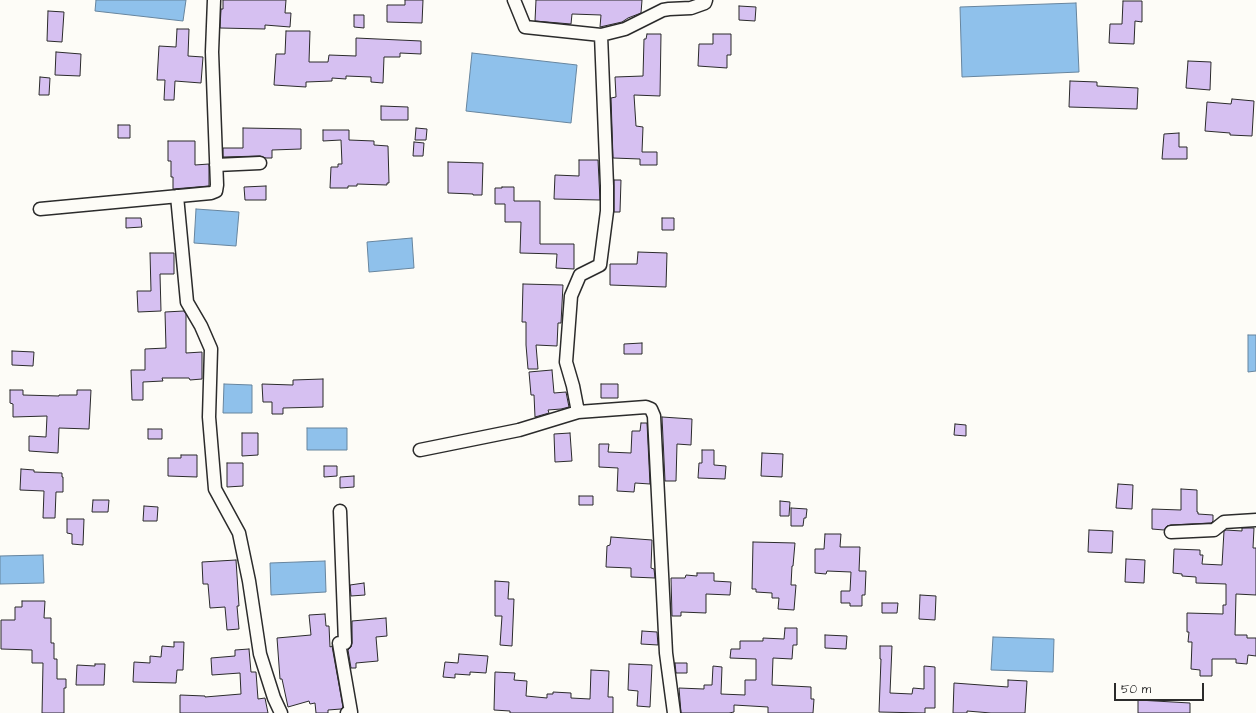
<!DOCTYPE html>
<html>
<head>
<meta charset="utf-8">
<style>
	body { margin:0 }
	#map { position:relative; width:1256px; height:713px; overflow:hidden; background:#fdfcf7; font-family:"Architects Daughter",sans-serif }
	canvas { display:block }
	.scale { position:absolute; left:1114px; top:683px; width:90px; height:18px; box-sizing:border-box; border:2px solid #2b2b2b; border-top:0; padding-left:5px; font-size:12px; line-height:14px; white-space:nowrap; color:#2b2b2b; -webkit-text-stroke:3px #fdfcf7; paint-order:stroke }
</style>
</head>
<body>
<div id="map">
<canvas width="1256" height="713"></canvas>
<div class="scale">50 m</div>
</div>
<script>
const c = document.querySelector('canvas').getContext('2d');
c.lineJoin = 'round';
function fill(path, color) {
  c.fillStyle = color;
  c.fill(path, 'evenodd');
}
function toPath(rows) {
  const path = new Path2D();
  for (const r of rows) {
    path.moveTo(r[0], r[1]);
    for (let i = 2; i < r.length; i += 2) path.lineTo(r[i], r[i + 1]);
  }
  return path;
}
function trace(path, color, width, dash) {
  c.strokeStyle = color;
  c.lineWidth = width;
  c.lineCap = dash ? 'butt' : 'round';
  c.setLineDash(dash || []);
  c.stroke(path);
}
const water = toPath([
	[96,0,186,0,183,21,95,11,96,0],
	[1076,3,1079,72,962,77,960,7,1076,3],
	[472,53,577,65,571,123,466,111,472,53],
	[196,209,239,212,236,246,194,243,196,209],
	[412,238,414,268,369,272,367,242,412,238],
	[1248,335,1256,335,1256,371,1248,372,1248,335],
	[224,384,252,385,252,413,223,413,224,384],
	[307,428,347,428,347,450,307,450,307,428],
	[43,555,44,583,0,584,0,556,43,555],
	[325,561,326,592,271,595,270,563,325,561],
	[993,637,1054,639,1053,672,991,670,993,637]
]);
fill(water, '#8fc1eb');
trace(water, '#67859e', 1);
const building = toPath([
	[223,0,286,0,285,13,291,13,290,27,265,25,265,29,220,28,221,9,223,9,223,0],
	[405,0,423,0,422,23,387,22,387,5,405,5,405,0],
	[536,0,642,0,641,13,628,18,622,22,600,27,601,15,572,14,571,24,535,21,536,0],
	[1123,1,1142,1,1142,22,1135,21,1134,44,1109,43,1110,24,1122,24,1123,1],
	[739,6,756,7,755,21,739,20,739,6],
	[48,11,64,12,62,42,47,41,48,11],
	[354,15,364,15,364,28,354,27,354,15],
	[177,29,189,29,188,56,203,57,201,83,175,81,174,100,164,100,165,80,157,80,159,46,176,47,177,29],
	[286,31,310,31,309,62,328,62,329,55,356,56,356,38,421,41,421,54,400,53,400,57,384,57,383,83,371,82,371,77,346,76,346,79,332,78,332,81,306,82,306,87,274,85,276,54,285,54,286,31],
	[647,34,661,34,660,96,634,95,636,126,643,127,642,152,657,152,657,165,640,165,640,159,613,158,611,98,616,97,615,77,643,76,644,39,646,39,647,34],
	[713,34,731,34,731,55,727,55,727,68,698,66,699,44,713,44,713,34],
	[56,52,81,54,80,76,55,75,56,52],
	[1188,61,1211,62,1210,90,1186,88,1188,61],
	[40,77,50,78,49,95,39,95,40,77],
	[1070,81,1097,82,1097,86,1138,88,1137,109,1069,107,1070,81],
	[1232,99,1254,101,1252,136,1230,135,1230,133,1205,131,1207,102,1231,104,1232,99],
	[381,106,408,107,408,120,381,120,381,106],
	[118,125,130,125,130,138,118,138,118,125],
	[243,128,301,129,301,149,272,150,272,158,266,158,260,156,223,157,223,148,243,148,243,128],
	[416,128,427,129,426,140,415,140,416,128],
	[323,130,349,130,349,140,374,141,374,145,388,146,389,183,387,183,387,185,357,184,357,186,348,186,348,188,330,188,331,167,338,167,338,164,342,164,341,140,323,141,323,130],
	[1179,133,1179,147,1187,147,1187,159,1162,159,1164,134,1179,133],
	[168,141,195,141,195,165,209,164,209,186,173,189,173,177,171,177,171,161,168,161,168,141],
	[414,142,424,143,423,156,413,156,414,142],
	[579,160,598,160,600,200,554,199,555,175,579,176,579,160],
	[448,162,483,163,482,195,473,195,473,194,448,193,448,162],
	[614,180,621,180,620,212,614,212,614,180],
	[266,186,266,200,245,200,244,187,266,186],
	[502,187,514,187,514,201,540,201,540,244,574,244,574,269,556,268,557,254,520,253,521,222,505,222,505,204,495,204,495,188,502,188,502,187],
	[126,218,141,218,142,227,126,228,126,218],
	[662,218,674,218,674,230,662,230,662,218],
	[638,252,667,253,666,287,610,285,610,264,637,264,638,252],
	[150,253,174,253,174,274,160,274,161,311,138,312,137,291,151,291,150,253],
	[523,284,563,285,561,323,558,323,557,346,536,345,538,369,528,369,526,345,526,322,522,322,523,284],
	[184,311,186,314,186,353,202,352,202,379,190,380,189,378,162,378,163,381,143,382,143,400,132,400,131,370,145,370,145,349,166,348,165,312,184,311],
	[642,343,642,354,624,354,624,344,642,343],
	[12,351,34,352,33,366,12,365,12,351],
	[552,370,554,393,566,392,569,407,561,409,548,410,549,413,535,417,534,395,531,395,529,372,552,370],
	[323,379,323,407,283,408,283,414,272,414,272,402,263,402,262,384,293,385,293,380,323,379],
	[601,384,618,384,618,398,601,398,601,384],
	[10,390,23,390,23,395,59,396,59,395,77,395,77,390,91,390,89,429,59,428,58,453,29,451,29,436,46,437,47,416,13,417,13,404,10,403,10,390],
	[662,417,692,419,691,445,677,444,676,481,665,481,662,417],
	[641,423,647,423,650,484,635,483,634,492,617,491,618,468,599,467,599,444,609,444,608,452,631,453,632,431,640,431,641,423],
	[955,424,966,425,966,436,954,435,955,424],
	[148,429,162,429,162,439,148,439,148,429],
	[242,433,258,433,258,455,242,456,242,433],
	[570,433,572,461,555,462,554,434,570,433],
	[702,450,714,450,714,465,726,466,725,479,698,478,699,463,702,463,702,450],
	[762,453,783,454,782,477,761,476,762,453],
	[181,455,197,455,197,477,168,476,168,458,181,458,181,455],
	[227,463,243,463,243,486,227,487,227,463],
	[324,466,337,466,337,476,324,477,324,466],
	[21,469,34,470,34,472,62,473,62,477,63,477,63,492,56,492,55,518,43,518,44,491,20,490,21,469],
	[354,476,354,487,340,488,340,477,354,476],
	[1118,484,1133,485,1132,509,1116,508,1118,484],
	[1181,489,1197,490,1197,512,1198,512,1198,514,1213,515,1213,521,1211,523,1171,525,1167,526,1164,530,1152,529,1152,509,1181,510,1181,489],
	[579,496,593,496,593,505,579,505,579,496],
	[93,500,109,500,108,512,92,512,93,500],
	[780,501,790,502,789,516,780,516,780,501],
	[144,506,158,507,157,521,143,521,144,506],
	[791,508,807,509,806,518,804,518,803,526,791,526,791,508],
	[67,519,84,519,83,545,72,544,72,534,67,533,67,519],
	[1242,528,1254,528,1253,548,1256,548,1256,595,1236,594,1235,635,1247,635,1247,638,1256,638,1256,656,1248,655,1247,664,1236,663,1236,659,1212,659,1212,676,1200,676,1200,670,1191,669,1192,642,1188,642,1189,632,1187,632,1187,613,1223,614,1223,605,1226,605,1226,584,1196,583,1196,577,1182,576,1182,574,1173,573,1174,549,1200,550,1200,555,1203,555,1202,564,1222,565,1224,531,1226,530,1242,531,1242,528],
	[1089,530,1113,531,1112,553,1088,552,1089,530],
	[825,534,841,534,840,547,860,547,859,571,866,571,865,595,862,595,862,606,850,606,850,603,841,603,841,591,850,591,851,572,827,571,826,574,815,573,815,549,824,549,825,534],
	[611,537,652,540,651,568,654,569,655,578,631,577,631,568,606,567,607,546,610,545,611,537],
	[753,542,795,543,793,566,792,566,791,585,796,585,794,610,778,609,779,598,772,598,772,593,756,592,756,589,752,589,753,542],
	[1126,559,1145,560,1144,583,1125,582,1126,559],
	[236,560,239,606,237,606,239,629,227,630,225,607,210,608,208,584,203,584,202,562,236,560],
	[697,573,714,573,714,581,731,582,730,595,706,594,706,613,681,612,681,616,672,616,671,578,685,578,686,575,697,576,697,573],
	[495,581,509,582,508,599,514,599,512,646,500,645,502,616,495,616,495,581],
	[364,583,365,595,351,596,350,585,364,583],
	[920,595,936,596,935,620,919,619,920,595],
	[22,601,45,601,44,618,51,618,51,643,54,643,54,659,57,659,57,679,66,679,66,688,64,688,64,713,42,713,43,663,32,663,32,650,1,649,1,620,15,620,15,607,22,607,22,601],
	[882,603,898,603,897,613,882,613,882,603],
	[325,614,326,626,329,626,330,647,332,646,343,707,341,709,328,710,328,713,316,713,315,703,310,704,309,701,288,707,282,679,280,679,277,638,311,635,309,615,325,614],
	[386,618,387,636,376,637,378,661,356,663,356,668,351,668,348,650,351,647,352,643,352,621,386,618],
	[785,628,797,628,797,645,793,645,792,659,773,658,772,685,811,687,811,699,814,699,813,713,768,713,768,707,734,705,734,712,729,713,681,713,679,688,704,689,704,685,712,685,713,666,722,667,721,694,745,695,745,680,756,680,756,659,730,658,731,649,740,649,740,641,763,641,763,638,784,639,785,628],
	[642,631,657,632,658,645,641,644,642,631],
	[825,635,847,636,846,649,825,648,825,635],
	[174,642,184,642,183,670,177,670,176,683,133,682,134,662,150,663,150,656,161,657,162,646,174,647,174,642],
	[880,646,892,646,890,693,912,694,913,688,924,689,924,666,935,667,935,708,925,708,925,713,879,712,881,659,880,659,880,646],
	[249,649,251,672,256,672,258,699,265,698,268,713,180,713,180,695,205,696,205,697,241,694,240,673,212,675,211,658,235,656,235,650,249,649],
	[459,654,488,656,486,673,470,672,470,675,455,674,455,678,443,677,445,662,458,663,459,654],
	[675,663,687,663,687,673,676,673,675,663],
	[95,664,105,664,104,685,76,685,77,665,95,666,95,664],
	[629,664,652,665,650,707,637,706,638,691,628,690,629,664],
	[591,670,609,671,608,697,613,697,613,713,510,713,510,711,494,710,495,672,515,673,514,680,527,681,526,696,547,698,547,694,553,694,553,692,571,693,571,698,590,699,591,670],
	[1008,680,1027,681,1025,713,991,713,967,711,967,713,953,713,954,683,1008,687,1008,680],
	[1138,700,1190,703,1190,713,1138,713,1138,700]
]);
fill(building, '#d6c0f1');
trace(building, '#2b2b2b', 1);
const minor = toPath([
	[514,0,525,27,601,35,625,29,663,10,669,9,691,8,705,3,706,0],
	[216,165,260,163],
	[177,196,187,302,201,326,211,349,209,417,215,489,239,533,249,581,260,654,274,698,281,713],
	[40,209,211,193,216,191,217,185,212,52,214,0],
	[578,412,573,386,566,362,571,296,580,275,600,265,607,211,607,186,601,35],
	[420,450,519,430,578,412,646,407,651,409,654,416,666,653,674,713],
	[340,511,345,643,339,643,351,712,347,713],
	[1171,532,1214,530,1224,522,1256,520]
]);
trace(minor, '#2b2b2b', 15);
trace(minor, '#fdfcf7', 12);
</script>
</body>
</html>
